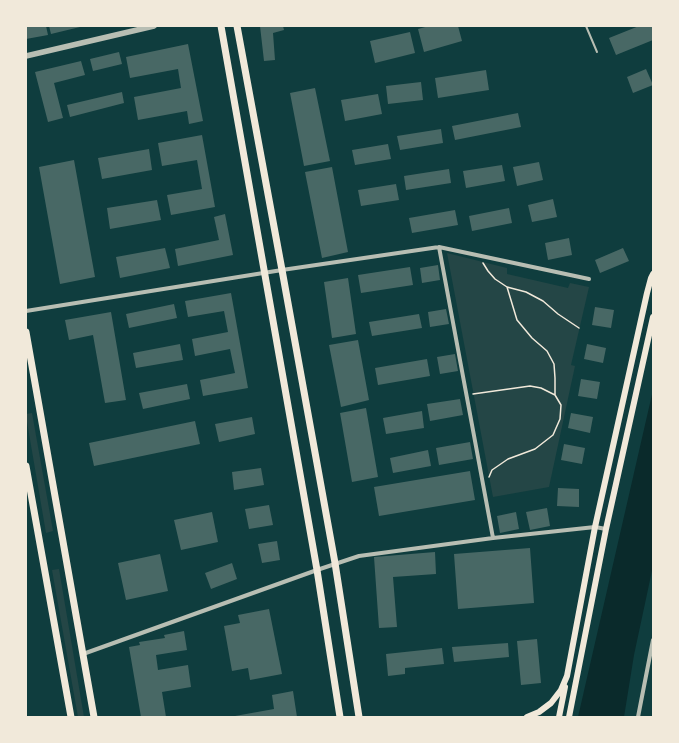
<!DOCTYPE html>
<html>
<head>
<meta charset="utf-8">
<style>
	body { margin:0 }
	#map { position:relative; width:679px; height:743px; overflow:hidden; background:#0f3d3e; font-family:"Varela Round",sans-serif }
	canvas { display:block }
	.frame { position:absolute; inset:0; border:27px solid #f1e9da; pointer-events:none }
</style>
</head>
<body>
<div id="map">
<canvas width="679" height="743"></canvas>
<div class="frame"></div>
</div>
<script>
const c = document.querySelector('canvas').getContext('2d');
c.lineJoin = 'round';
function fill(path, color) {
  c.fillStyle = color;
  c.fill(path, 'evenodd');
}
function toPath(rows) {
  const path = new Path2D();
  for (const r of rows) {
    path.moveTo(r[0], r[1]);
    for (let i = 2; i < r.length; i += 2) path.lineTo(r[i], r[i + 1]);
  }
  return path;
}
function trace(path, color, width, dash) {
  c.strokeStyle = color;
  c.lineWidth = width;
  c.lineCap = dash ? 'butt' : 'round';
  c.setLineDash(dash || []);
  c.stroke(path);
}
fill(toPath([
	[447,253,507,268,507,274,568,288,570,283,589,287,571,365,575,366,549,487,493,497],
	[32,413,53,531,46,533,26,416,26,414],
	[59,569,84,717,78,717,52,570]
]), '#244646');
fill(toPath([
	[653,390,653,566,634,655,624,717,578,717]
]), '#0a2a2b');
fill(toPath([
	[26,26,46,26,48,35,26,39],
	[49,26,80,26,80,27,51,34],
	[260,26,283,26,284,30,273,33,275,60,264,61],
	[429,26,458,26,462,41,424,52,418,29],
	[639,26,653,26,653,40,616,55,609,38],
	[410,32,415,53,375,63,370,41],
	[188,44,203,121,189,124,187,111,138,120,134,97,181,88,178,69,130,78,126,57],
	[119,52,122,64,93,71,90,59],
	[81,61,85,75,54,83,63,118,48,122,35,72],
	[646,69,653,85,633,93,627,77],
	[486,70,489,90,438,98,435,78],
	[421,82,423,100,388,104,386,86],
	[315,88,330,161,304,166,290,93],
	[122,92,124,103,70,117,67,105],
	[378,94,382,114,345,121,341,100],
	[518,113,521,127,455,140,452,126],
	[441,129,443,143,400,150,397,136],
	[202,135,215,207,171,215,167,195,202,189,197,160,162,166,158,143],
	[388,144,391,159,355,165,352,150],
	[149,149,152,170,102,179,98,158],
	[74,160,95,277,60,284,39,167],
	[539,162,543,180,517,186,513,167],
	[502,165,505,181,466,188,463,171],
	[332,167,348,252,322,258,305,172],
	[449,169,451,183,406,190,404,176],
	[396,184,399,200,361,206,358,190],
	[553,199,557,217,532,222,528,205],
	[157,200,161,220,110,229,107,208],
	[509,208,512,223,472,231,469,216],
	[455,210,458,225,412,233,409,218],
	[225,214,233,255,178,266,175,249,219,240,214,217],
	[569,238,572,255,548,260,545,243],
	[165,248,170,268,120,278,116,257],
	[623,248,629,261,600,273,595,260],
	[438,265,440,280,422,283,420,268],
	[410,267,413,285,361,293,358,275],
	[348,278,356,334,332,338,324,282],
	[231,293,248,388,203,396,200,380,235,373,230,349,195,356,192,339,228,332,224,311,188,317,185,301],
	[174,304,177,318,129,328,126,314],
	[595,307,614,310,611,328,592,325],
	[446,309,449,324,430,327,428,312],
	[111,312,126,400,105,403,93,335,69,340,65,320],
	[419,314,422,328,372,336,369,322],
	[358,340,369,400,341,407,329,345],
	[180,344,183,360,136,368,133,353],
	[587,344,606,348,603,363,584,359],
	[455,354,458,371,440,374,437,357],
	[427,359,430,376,378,385,375,368],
	[581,379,600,382,597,399,578,396],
	[187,384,190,399,143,409,139,393],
	[460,399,463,415,430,421,427,404],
	[366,408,378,477,352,482,340,413],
	[422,411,424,428,386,434,383,418],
	[571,413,593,417,590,433,568,428],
	[252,417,255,434,219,442,215,424],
	[195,421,200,444,94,466,89,443],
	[470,442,473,459,439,465,436,448],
	[564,444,585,448,582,464,561,460],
	[428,450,431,466,393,473,390,458],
	[261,468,264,485,234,490,232,472],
	[470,471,475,500,379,516,374,487],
	[558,488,579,489,579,507,557,506],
	[269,505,273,525,249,529,245,509],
	[547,508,550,526,530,530,526,512],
	[212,512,218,542,181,550,174,520],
	[516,512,519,529,500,533,497,516],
	[277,541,280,560,262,563,258,544],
	[530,548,534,603,458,609,454,554],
	[435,552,436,574,393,577,397,627,379,628,374,557],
	[160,554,168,591,126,600,118,563],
	[232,563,237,579,211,589,205,573],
	[269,609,282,674,250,680,248,668,232,671,224,626,240,623,238,615],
	[184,631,187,650,156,655,158,670,188,665,191,687,162,692,166,717,141,717,129,647,140,645,139,642,165,638,164,635],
	[537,639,541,683,521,685,517,641],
	[508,643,509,657,454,662,452,647],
	[442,648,444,664,405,668,405,674,388,676,386,654],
	[293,691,297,717,235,717,235,716,274,709,272,695]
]), '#486865');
trace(toPath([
	[483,263,488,271,495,279,507,287,526,292,543,301,558,314,579,328],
	[507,287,517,320,532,338,547,351,554,364,555,378,555,395],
	[473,394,530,386,541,388,555,395,561,405,560,419,553,435,535,449,508,459,492,470,489,477]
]), '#f1e9da', 1.5);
trace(toPath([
	[586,26,597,52]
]), '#b8beb3', 2);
trace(toPath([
	[439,247,493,538],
	[26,311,282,270,439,247,589,279],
	[83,654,317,570,359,556,493,538,595,527,606,529],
	[638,717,653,640]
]), '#b8beb3', 4);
trace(toPath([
	[26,56,154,26]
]), '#b8beb3', 5.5);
trace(toPath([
	[527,717,539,712,551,703,561,690,567,676,595,527,647,293,651,278,653,274],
	[559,717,565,687],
	[569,717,606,529,653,317]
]), '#f1e9da', 6);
trace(toPath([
	[221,26,317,570,340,717],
	[237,26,282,270,335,563,359,717],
	[26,332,94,717],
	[26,466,71,717]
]), '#f1e9da', 7);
</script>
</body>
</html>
